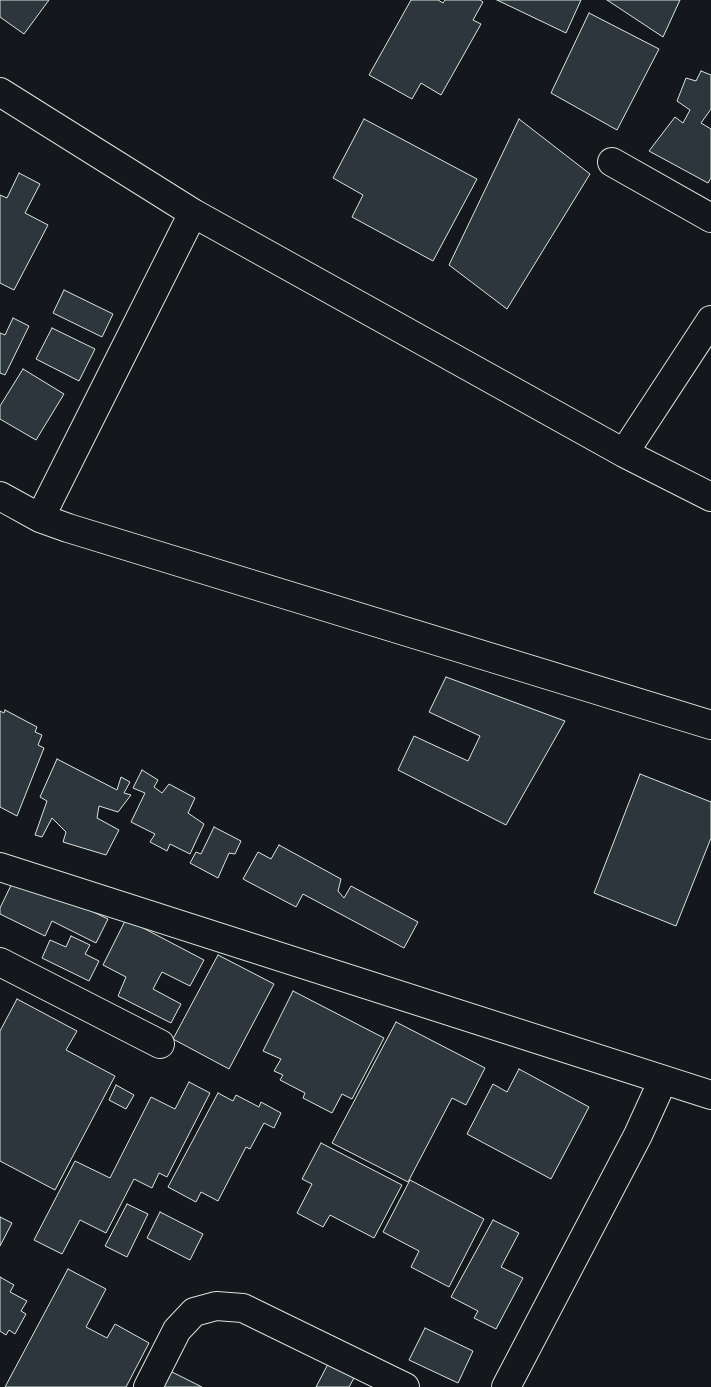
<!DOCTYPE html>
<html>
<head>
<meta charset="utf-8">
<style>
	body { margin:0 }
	canvas { display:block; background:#14181c }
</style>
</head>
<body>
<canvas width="711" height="1387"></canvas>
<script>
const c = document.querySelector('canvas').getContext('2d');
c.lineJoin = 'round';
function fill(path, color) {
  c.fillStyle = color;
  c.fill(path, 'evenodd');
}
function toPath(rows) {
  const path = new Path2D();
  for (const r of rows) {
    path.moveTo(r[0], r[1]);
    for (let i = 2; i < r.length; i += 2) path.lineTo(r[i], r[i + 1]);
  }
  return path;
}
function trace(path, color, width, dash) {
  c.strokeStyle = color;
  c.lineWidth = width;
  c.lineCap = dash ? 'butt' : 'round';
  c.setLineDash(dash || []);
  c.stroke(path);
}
const building = toPath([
	[0,0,49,0,24,34,0,17,0,0],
	[411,0,438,0,443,3,445,0,480,0,483,2,473,20,481,24,441,95,421,83,412,99,369,75,411,0],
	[497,0,581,0,566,33,497,0],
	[607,0,680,0,663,37,607,0],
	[589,13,659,49,617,130,551,93,589,13],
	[701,71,711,75,711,109,701,123,711,129,711,178,708,183,649,151,675,117,683,123,690,110,677,101,686,78,696,81,701,71],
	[364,119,477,179,433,261,352,217,363,195,333,178,364,119],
	[519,119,590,174,507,309,449,265,519,119],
	[19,173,40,184,25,213,48,225,14,290,0,283,0,195,7,198,19,173],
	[64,290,113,314,102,337,53,313,64,290],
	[13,318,29,326,5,375,0,373,0,333,5,335,13,318],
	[52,328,95,349,79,381,36,359,52,328],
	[23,369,64,394,36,440,0,419,0,406,23,369],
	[446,677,565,721,506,825,398,770,414,736,468,761,480,736,429,712,446,677],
	[5,710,37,727,35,732,42,735,38,745,44,748,17,816,0,807,0,711,4,713,5,710],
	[57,759,117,790,121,777,130,782,124,793,131,795,118,812,99,806,97,818,119,830,106,855,63,842,66,832,52,818,42,837,35,835,47,801,40,797,57,759],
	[142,770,158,780,154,787,162,793,169,784,195,798,188,813,204,824,190,854,170,844,167,851,150,842,155,834,131,822,145,793,133,788,142,770],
	[640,774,711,802,711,838,676,926,594,893,640,774],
	[214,827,241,841,235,854,229,853,218,878,190,863,196,852,201,854,214,827],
	[279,845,341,879,338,891,344,898,351,886,418,922,404,948,303,894,296,907,243,879,258,852,271,859,279,845],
	[16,875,108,919,96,943,52,921,45,936,0,914,0,908,16,875],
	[126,919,204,960,190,986,162,972,153,989,181,1004,171,1023,118,996,126,977,103,965,126,919],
	[71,936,90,945,85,954,99,961,89,981,42,958,50,940,66,947,71,936],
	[218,955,274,984,229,1069,173,1039,218,955],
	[293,991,384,1038,352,1099,342,1094,332,1113,303,1098,305,1093,280,1080,283,1075,274,1071,281,1059,263,1051,293,991],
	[17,999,77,1031,66,1050,115,1076,55,1190,0,1161,0,1031,17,999],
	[396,1022,485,1068,466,1105,452,1098,408,1182,332,1143,396,1022],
	[519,1069,589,1107,551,1179,467,1134,493,1084,507,1092,519,1069],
	[189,1082,210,1093,167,1177,159,1173,152,1188,134,1179,106,1233,80,1220,62,1254,34,1240,75,1161,110,1178,151,1097,175,1109,189,1082],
	[116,1085,134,1095,126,1109,109,1100,116,1085],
	[218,1093,233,1101,236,1095,259,1107,261,1102,281,1113,274,1128,264,1123,250,1149,246,1147,218,1201,201,1192,196,1202,168,1187,218,1093],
	[321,1143,402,1185,374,1238,330,1215,323,1227,297,1213,312,1184,302,1179,321,1143],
	[410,1180,484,1219,449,1287,411,1267,419,1251,383,1232,410,1180],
	[127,1204,148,1214,127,1257,105,1246,127,1204],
	[160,1212,203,1234,190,1260,147,1238,160,1212],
	[0,1217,12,1223,0,1246,0,1217],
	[493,1220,519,1233,501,1267,523,1278,496,1329,474,1318,478,1311,451,1297,493,1220],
	[68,1269,106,1289,86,1327,107,1338,115,1324,149,1343,126,1387,5,1387,68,1269],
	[0,1277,14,1285,10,1292,27,1301,21,1311,26,1314,15,1334,9,1330,6,1335,0,1331,0,1277],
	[425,1328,473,1351,458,1383,409,1360,425,1328],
	[328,1364,354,1378,349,1387,316,1387,328,1364],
	[170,1371,202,1387,161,1387,170,1371]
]);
fill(building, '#2c363c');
trace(building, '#d8e6dc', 1);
const minor = toPath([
	[0,92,193,213,624,453,711,497],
	[612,162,711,218],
	[624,453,711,320],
	[0,496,40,518,68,528,711,725],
	[40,518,193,213],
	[0,867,711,1095],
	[0,962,160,1044],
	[148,1387,177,1330,194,1312,216,1306,243,1308,405,1387],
	[506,1387,638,1135,663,1080]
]);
trace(minor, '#d8e6dc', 30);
trace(minor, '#14181c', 28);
</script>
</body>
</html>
